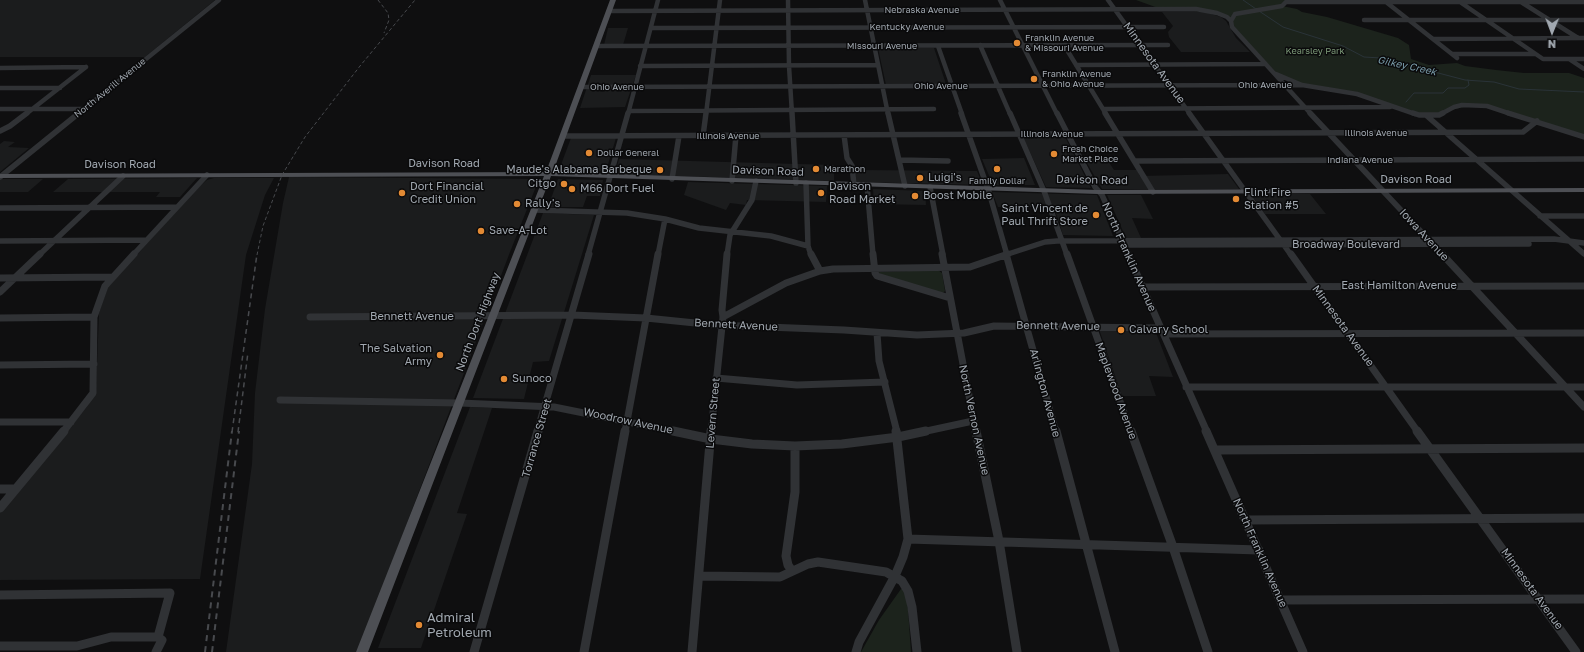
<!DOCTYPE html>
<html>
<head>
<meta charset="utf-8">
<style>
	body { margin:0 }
	#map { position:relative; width:1584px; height:652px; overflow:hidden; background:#0f0f10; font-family:"Golos Text",sans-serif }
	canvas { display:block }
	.north { position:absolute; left:1532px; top:12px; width:40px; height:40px; -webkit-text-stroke:3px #0a0a0b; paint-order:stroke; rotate:181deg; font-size:11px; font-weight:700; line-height:16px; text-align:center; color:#a1a8b0 }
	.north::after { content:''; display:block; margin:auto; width:14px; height:18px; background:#a1a8b0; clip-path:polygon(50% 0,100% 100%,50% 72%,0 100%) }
</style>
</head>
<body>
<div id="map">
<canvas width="1584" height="652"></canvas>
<div class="north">N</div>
</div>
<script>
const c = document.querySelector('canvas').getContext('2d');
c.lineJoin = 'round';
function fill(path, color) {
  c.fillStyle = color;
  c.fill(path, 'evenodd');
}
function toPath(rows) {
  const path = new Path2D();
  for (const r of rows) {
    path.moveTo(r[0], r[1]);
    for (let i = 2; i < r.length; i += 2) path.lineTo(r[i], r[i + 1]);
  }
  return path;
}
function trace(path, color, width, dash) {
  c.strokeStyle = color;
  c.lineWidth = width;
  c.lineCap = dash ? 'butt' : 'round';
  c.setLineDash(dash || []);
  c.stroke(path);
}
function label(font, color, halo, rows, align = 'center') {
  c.font = font + ' "Golos Text",sans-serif';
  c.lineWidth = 3;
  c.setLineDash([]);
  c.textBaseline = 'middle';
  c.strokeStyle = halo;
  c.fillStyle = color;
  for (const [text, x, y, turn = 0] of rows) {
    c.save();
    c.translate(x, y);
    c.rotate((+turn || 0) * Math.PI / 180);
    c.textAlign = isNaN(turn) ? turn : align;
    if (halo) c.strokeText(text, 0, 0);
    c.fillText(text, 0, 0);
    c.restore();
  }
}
fill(toPath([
	[0,0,215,0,145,57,0,57],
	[1162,12,1205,12,1221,17,1226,21,1236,38,1250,52,1181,52,1169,37,1168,32,1173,26],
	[608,28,628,28,623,45,604,45],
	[878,48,934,48,946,84,886,85],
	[591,75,636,75,625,107,580,108],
	[1023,137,1065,137,1091,188,1046,187],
	[571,138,616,138,606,171,559,170],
	[4,141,15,142,8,147,29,148,0,172,0,144],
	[1024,158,1035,185,993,185,982,159],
	[1084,158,1106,158,1114,170,1137,170,1140,176,1228,174,1239,189,1102,189],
	[619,159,834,165,834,181,615,174],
	[855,170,977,171,983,185,856,182],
	[289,177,539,179,510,252,358,652,226,652,252,464,255,393,265,309,283,203],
	[197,178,180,197,156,197,160,192,53,192,68,179],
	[214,178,274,178,265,195,246,255,200,579,0,580,0,511,86,408,96,391,99,313,108,287,194,191,207,180],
	[0,179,43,179,28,192,0,192],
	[558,179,603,180,600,196,587,196,583,207,548,207],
	[688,182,827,186,826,202,747,200,746,205,730,203,726,210,684,195],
	[873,189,925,191,926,205,874,204],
	[992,192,1097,195,1113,236,1063,235,1054,207,998,207],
	[1251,194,1310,194,1326,214,1265,214],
	[1107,195,1141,195,1153,219,1132,218,1141,238,1126,238],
	[543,213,594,215,549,361,533,362,524,399,473,398],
	[1099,329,1155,330,1173,377,1149,376,1156,396,1122,396],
	[470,407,492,408,457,513,467,514,421,648,378,648]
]), '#1b1c1d');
fill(toPath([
	[1136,0,1287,0,1282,6,1297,9,1302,12,1327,17,1398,38,1409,45,1411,59,1429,65,1457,63,1465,66,1496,70,1524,73,1569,73,1584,78,1584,137,1497,108,1472,105,1427,116,1371,98,1302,85,1279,75,1236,33,1231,21,1217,13,1158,8],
	[938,270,942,273,945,291,943,293,884,277,878,272],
	[901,589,904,589,907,595,911,652,861,652,879,620]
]), '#1c231c');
trace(toPath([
	[1243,0,1256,9],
	[1259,11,1283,27,1343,46,1364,57,1381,58,1465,80,1494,82,1519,89,1584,92],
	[1406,102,1414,93,1443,93,1448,88,1465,88,1469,85,1468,80]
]), '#2a3338', 1);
trace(toPath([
	[788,0,789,66,792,114],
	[865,0,888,114],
	[1000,0,1057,114],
	[1108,0,1190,114],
	[1288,0,1282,6,1235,14,1231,21,1232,27,1311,114],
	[1287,2,1584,2],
	[1386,2,1457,58],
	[1460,2,1543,59,1584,59],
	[1521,2,1578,38],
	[610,11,1196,9,1217,13,1227,17,1231,21],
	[1364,20,1584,20],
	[651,28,1164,27],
	[1434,39,1584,38],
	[980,45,1010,114],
	[1064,45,1106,114],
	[597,46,1168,45],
	[938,46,962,114],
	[1453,54,1535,54],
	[1569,59,1584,69],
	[1076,65,1264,64],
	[640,66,878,65],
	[0,68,86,67],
	[1276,74,1302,85,1357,94,1415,114],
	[581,87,1302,85],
	[0,88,60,88],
	[0,109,83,109],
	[1103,109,1390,107],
	[629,111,934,109],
	[26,114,86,67],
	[78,114,219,0],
	[628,114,658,0],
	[706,114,720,0],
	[1441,114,1454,107,1462,105,1487,106,1511,114]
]), '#303235', 4.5);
trace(toPath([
	[792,113,796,183],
	[888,113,905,186],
	[961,113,989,192,1007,255],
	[1010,113,1044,191,1067,255],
	[1057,113,1095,187,1102,195,1129,255],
	[1105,113,1153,192],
	[1189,113,1291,255],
	[1310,113,1443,255],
	[1413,113,1419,115,1439,115,1443,113],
	[1508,113,1584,137],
	[1427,116,1584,254],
	[0,131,10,126,27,113],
	[844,135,847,158,852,166,854,185],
	[563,136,1523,132,1537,121],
	[703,136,706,113],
	[899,160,948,161],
	[1135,161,1584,159],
	[0,177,79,113],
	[672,179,679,136],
	[732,181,736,135],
	[806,183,808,246,811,255],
	[867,185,873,255],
	[930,187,943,255],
	[0,208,177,207],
	[534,210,627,213,665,219,699,228,771,236,808,246],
	[1540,216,1584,216],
	[0,241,146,240],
	[1122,241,1130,245,1529,244],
	[39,255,123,176],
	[133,255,207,175],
	[588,255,628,113],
	[658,255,665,219],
	[727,255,730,235,752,200,756,181],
	[1005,255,1045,242,1057,241,1554,239,1584,243]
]), '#303235', 5.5);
trace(toPath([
	[811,254,820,271],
	[873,254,875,273,877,276,950,298],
	[942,254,976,432],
	[1006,254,1056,432],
	[1067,254,1131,432],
	[1128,254,1207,432],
	[1291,254,1418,432],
	[1442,254,1584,407],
	[0,278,112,277],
	[1143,287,1584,286],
	[0,292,40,254],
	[310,317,572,315,646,318,715,325,844,330,917,335,964,333,994,326,1160,328],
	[723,317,786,283,820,271,833,269,970,267,1008,254],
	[0,318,94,317],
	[877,333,879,361,897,432],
	[1164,334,1584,333],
	[0,365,94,364],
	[716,378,797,385,885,382],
	[1186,387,1584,387],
	[280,400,460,403,554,407,678,432],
	[0,422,71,422],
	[63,432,93,393,94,317,105,286,134,254],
	[537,432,589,254],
	[625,432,658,254],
	[711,432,723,317,722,310,727,254],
	[922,432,973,421]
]), '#303235', 7);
trace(toPath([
	[673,431,711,439,752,444,795,446,842,444,898,437,926,431],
	[976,431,999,541,1017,652],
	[1056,431,1115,652],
	[1131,431,1173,547,1208,652],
	[1206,431,1303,652],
	[1417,431,1576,652],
	[1215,450,1584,448],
	[0,489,16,489],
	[0,508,64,431],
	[1246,520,1584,518],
	[908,539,1259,550],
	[792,571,788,565,786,556,795,492,795,446],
	[699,576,780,577,808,564,818,562,886,572,902,581,908,591,912,607,917,652],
	[0,595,170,593,158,637],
	[1281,600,1584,599],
	[0,646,77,646,111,637,158,637,162,640,156,652],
	[474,652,538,431],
	[584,652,625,431],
	[692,652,711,431],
	[856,652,859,642,895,576,903,557,908,539,896,431]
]), '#303235', 9);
fill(toPath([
	[610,0,616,0,553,172,1098,190,1584,188,1584,192,1098,194,551,176,368,652,356,652,544,176,0,178,0,174,546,172,610,0]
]), '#4d4f54');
trace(toPath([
	[378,0,388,13,389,20,384,33],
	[257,255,263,226,282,175,305,137,360,66,415,0]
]), '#484a4e', 1, [3.5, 2.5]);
trace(toPath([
	[232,432,257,254],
	[238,432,248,352]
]), '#484a4e', 1.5, [5, 4]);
trace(toPath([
	[205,652,232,431],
	[212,652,239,431]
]), '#484a4e', 2, [6, 5]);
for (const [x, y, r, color] of [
	[1017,43,4,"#e38a34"],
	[1034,79,4,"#e38a34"],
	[589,153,4,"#e38a34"],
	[1054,154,4,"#e38a34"],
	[816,169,4,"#e38a34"],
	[997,169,4,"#e38a34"],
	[660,170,4,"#e38a34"],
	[920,178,4,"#e38a34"],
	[564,184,4,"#e38a34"],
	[572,189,4,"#e38a34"],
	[402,193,4,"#e38a34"],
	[821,193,4,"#e38a34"],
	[915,196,4,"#e38a34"],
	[1236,199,4,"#e38a34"],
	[517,204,4,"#e38a34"],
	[1096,215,4,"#e38a34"],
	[481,231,4,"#e38a34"],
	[1121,330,4,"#e38a34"],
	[440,355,4,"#e38a34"],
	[504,379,4,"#e38a34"],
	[419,625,4,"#e38a34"]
]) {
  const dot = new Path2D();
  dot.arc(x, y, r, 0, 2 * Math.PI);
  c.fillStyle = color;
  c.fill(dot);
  trace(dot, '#0a0a0b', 1.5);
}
label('9px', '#a1a8b0', '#0a0a0b', [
	["Nebraska Avenue",922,10],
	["Kentucky Avenue",907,27],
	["Missouri Avenue",882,46],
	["Ohio Avenue",1265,85],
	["Ohio Avenue",941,86],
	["Ohio Avenue",617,87],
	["North Averill Avenue",110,88,-39],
	["Illinois Avenue",1376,133],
	["Illinois Avenue",1052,134],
	["Illinois Avenue",728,136],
	["Indiana Avenue",1360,160]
]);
label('9px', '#a1a8b0', '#0a0a0b', [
	["Franklin Avenue",1025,38],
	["& Missouri Avenue",1025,48],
	["Franklin Avenue",1042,74],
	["& Ohio Avenue",1042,84],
	["Fresh Choice",1062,149],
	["Market Place",1062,159],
	["Dollar General",597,153],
	["Marathon",824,169],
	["Family Dollar",997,181,"center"]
], 'left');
label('9px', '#7d9a79', '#0a0a0b', [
	["Kearsley Park",1315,51]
]);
label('italic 10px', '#7a9caa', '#0a0a0b', [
	["Gilkey Creek",1407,66,12]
]);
label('11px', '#a1a8b0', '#0a0a0b', [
	["Minnesota Avenue",1154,63,54],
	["Davison Road",444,164],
	["Davison Road",120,165],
	["Davison Road",768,171,2],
	["Davison Road",1092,180,1],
	["Davison Road",1416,180],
	["Iowa Avenue",1424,235,47],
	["Broadway Boulevard",1346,245],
	["North Franklin Avenue",1129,257,66],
	["East Hamilton Avenue",1399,286],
	["Bennett Avenue",412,317],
	["North Dort Highway",478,322,-69],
	["Bennett Avenue",736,325,3],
	["Bennett Avenue",1058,326,1],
	["Minnesota Avenue",1343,326,54],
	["Maplewood Avenue",1116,391,70],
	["Arlington Avenue",1045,393,75],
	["Levern Street",713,413,-85],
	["North Vernon Avenue",974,420,78],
	["Woodrow Avenue",628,421,12],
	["Torrance Street",537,438,-74],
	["North Franklin Avenue",1260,553,66],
	["Minnesota Avenue",1532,589,54]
]);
label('11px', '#a1a8b0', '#0a0a0b', [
	["Maude's Alabama Barbeque",652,170,"right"],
	["Luigi's",928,178],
	["Citgo",556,184,"right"],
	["Dort Financial",410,187],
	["Credit Union",410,200],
	["Davison",829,187],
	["Road Market",829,200],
	["M66 Dort Fuel",580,189],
	["Flint Fire",1244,193],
	["Station #5",1244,206],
	["Boost Mobile",923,196],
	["Rally's",525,204],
	["Saint Vincent de",1088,209,"right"],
	["Paul Thrift Store",1088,222,"right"],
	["Save-A-Lot",489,231],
	["Calvary School",1129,330],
	["The Salvation",432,349,"right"],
	["Army",432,362,"right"],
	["Sunoco",512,379]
], 'left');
label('13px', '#a1a8b0', '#0a0a0b', [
	["Admiral",427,618],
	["Petroleum",427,633]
], 'left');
</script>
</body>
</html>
